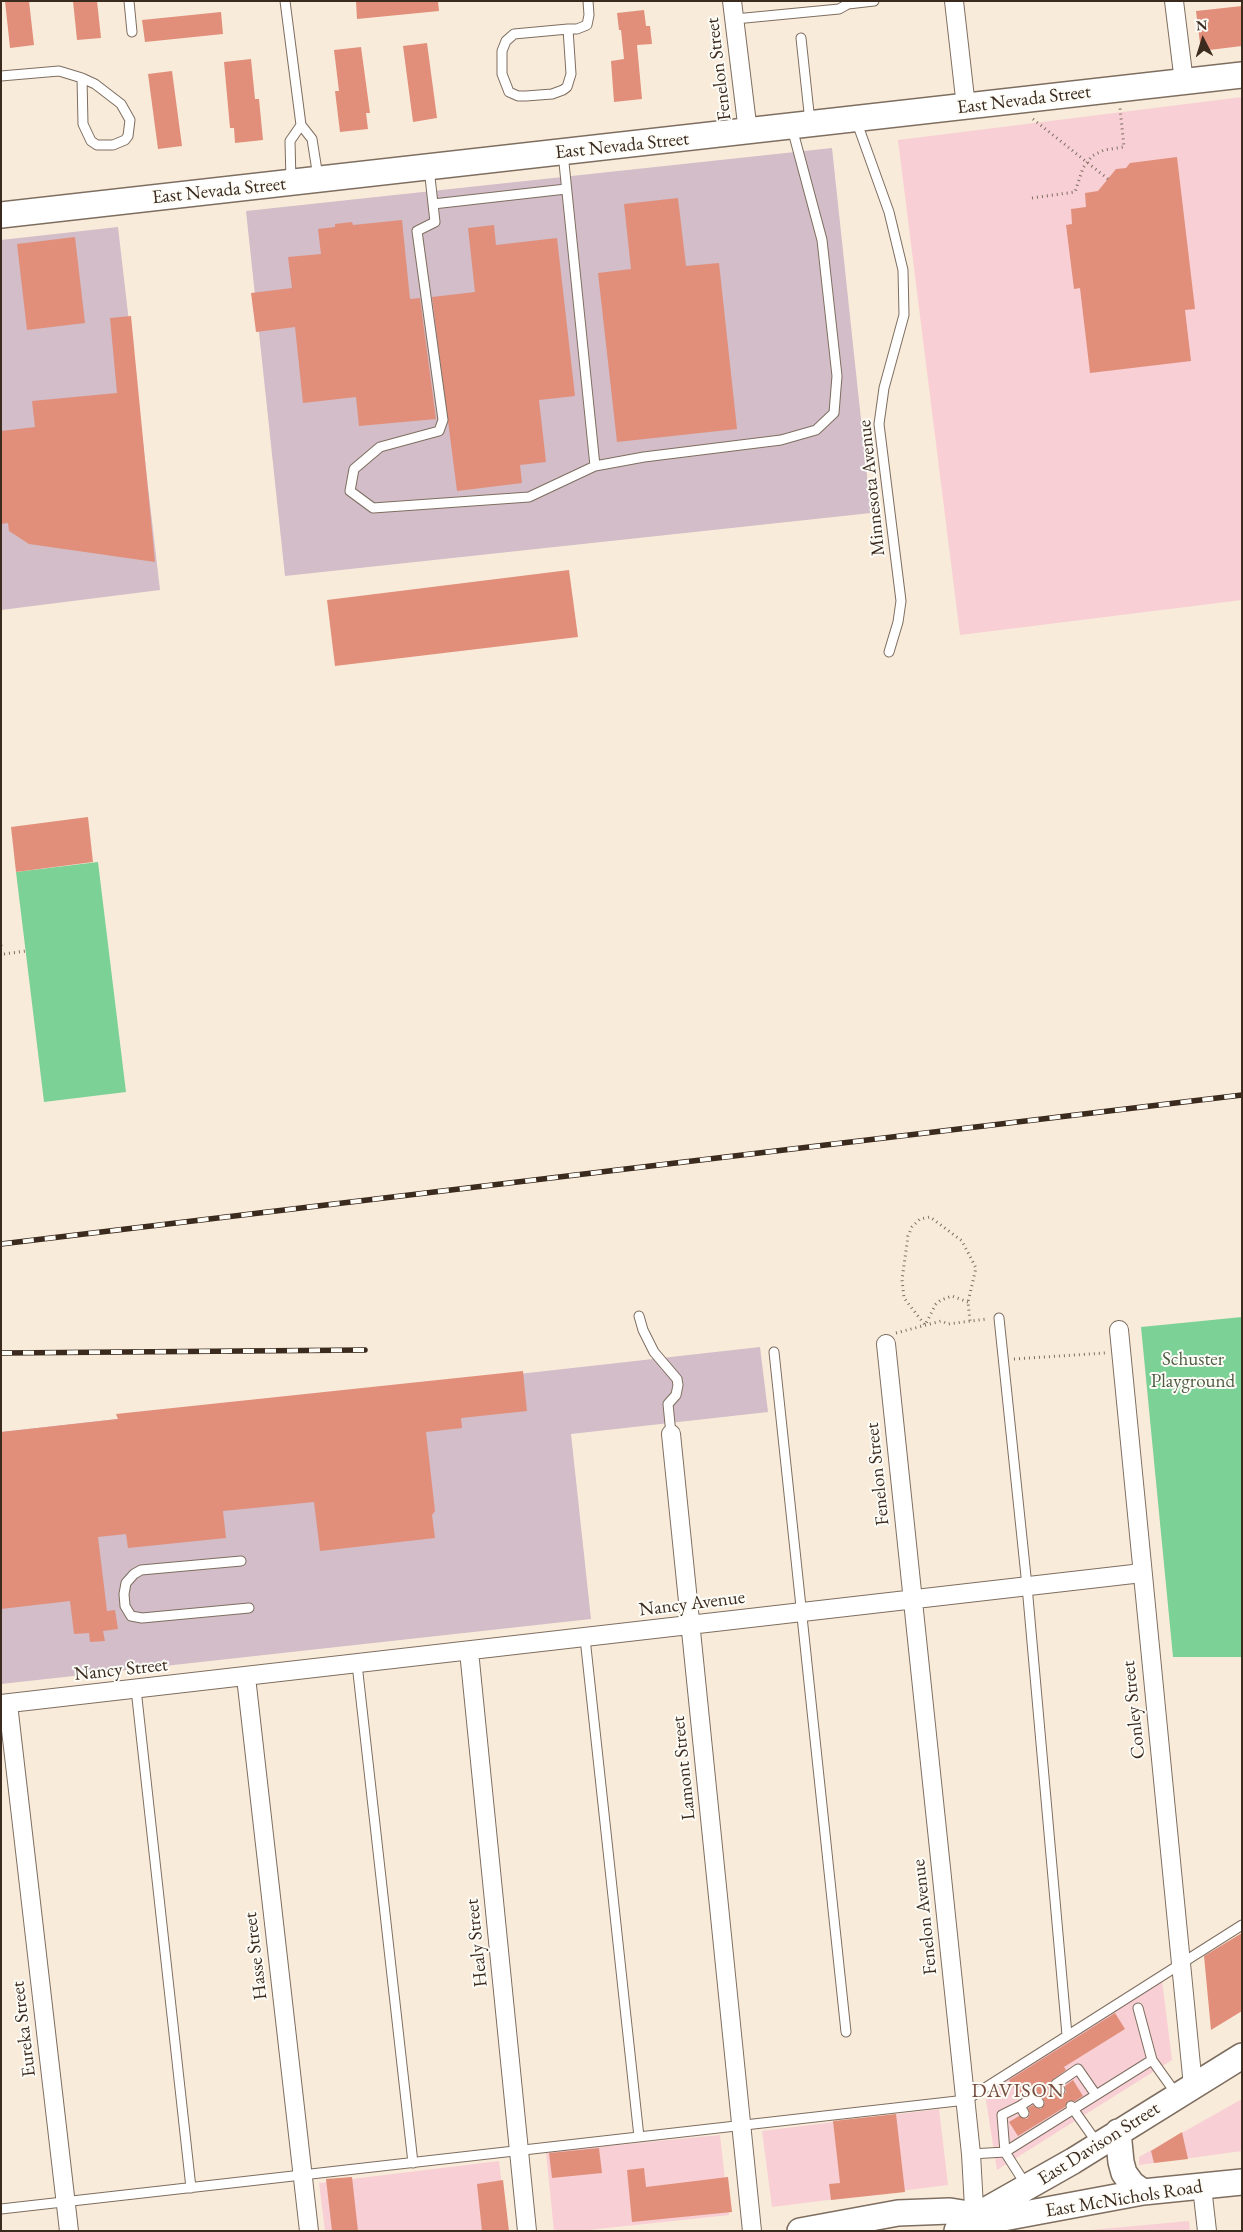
<!DOCTYPE html>
<html>
<head>
<meta charset="utf-8">
<style>
	body { margin:0 }
	#map { position:relative; width:1243px; height:2232px; overflow:hidden; background:#f9ebda; font-family:"EB Garamond",serif }
	canvas { display:block }
	.frame { position:absolute; inset:0; border:2px solid #3b2a1e; pointer-events:none }
	.north { position:absolute; left:1178px; top:15px; width:50px; height:50px; -webkit-text-stroke:4px #fdfcf7; paint-order:stroke; rotate:355deg; font-size:14px; font-weight:700; line-height:20px; text-align:center; color:#3b2a1e }
	.north::after { content:''; display:block; margin:auto; width:18px; height:22px; background:#3b2a1e; clip-path:polygon(50% 0,100% 100%,50% 72%,0 100%) }
</style>
</head>
<body>
<div id="map">
<canvas width="1243" height="2232"></canvas>
<div class="frame"></div>
<div class="north">N</div>
</div>
<script>
const c = document.querySelector('canvas').getContext('2d');
c.lineJoin = 'round';
function fill(path, color) {
  c.fillStyle = color;
  c.fill(path, 'evenodd');
}
function toPath(rows) {
  const path = new Path2D();
  for (const r of rows) {
    path.moveTo(r[0], r[1]);
    for (let i = 2; i < r.length; i += 2) path.lineTo(r[i], r[i + 1]);
  }
  return path;
}
function trace(path, color, width, dash) {
  c.strokeStyle = color;
  c.lineWidth = width;
  c.lineCap = dash ? 'butt' : 'round';
  c.setLineDash(dash || []);
  c.stroke(path);
}
function label(font, color, halo, rows, align = 'center') {
  c.font = font + ' "EB Garamond",serif';
  c.lineWidth = 4;
  c.setLineDash([]);
  c.textBaseline = 'middle';
  c.strokeStyle = halo;
  c.fillStyle = color;
  for (const [text, x, y, turn = 0] of rows) {
    c.save();
    c.translate(x, y);
    c.rotate((+turn || 0) * Math.PI / 180);
    c.textAlign = isNaN(turn) ? turn : align;
    if (halo) c.strokeText(text, 0, 0);
    c.fillText(text, 0, 0);
    c.restore();
  }
}
fill(toPath([
	[1242,97,1242,600,960,635,898,140],
	[1162,1980,1172,2060,997,2170,985,2094],
	[1242,2099,1242,2151,1139,2165,1139,2157],
	[939,2109,948,2185,772,2207,762,2131],
	[720,2135,729,2215,579,2231,554,2231,546,2152],
	[499,2161,507,2231,325,2231,319,2183],
	[1189,2221,1190,2231,1091,2231,1091,2230]
]), '#f7cfd4');
fill(toPath([
	[832,148,871,513,285,576,246,211],
	[118,227,160,590,1,610,1,240],
	[760,1347,768,1412,571,1434,591,1619,1,1684,1,1432]
]), '#d2bdc8');
fill(toPath([
	[98,862,126,1092,44,1102,16,872],
	[1242,1317,1242,1657,1173,1657,1141,1327]
]), '#7cd296');
fill(toPath([
	[5,1,29,1,34,45,10,48],
	[73,1,97,1,101,38,77,40],
	[356,1,438,1,439,11,357,19],
	[1242,6,1242,46,1201,51,1196,11],
	[644,10,646,26,650,26,652,44,637,45,642,99,614,102,611,61,624,59,621,30,619,30,617,13],
	[221,12,223,34,145,42,142,20],
	[427,43,437,118,413,122,403,46],
	[361,47,370,113,366,113,368,129,340,132,335,91,339,91,334,50],
	[251,59,255,99,259,99,263,140,235,143,234,128,230,128,224,62],
	[172,71,182,146,158,149,148,74],
	[1177,157,1195,309,1185,310,1191,361,1090,373,1080,288,1074,289,1066,225,1072,224,1071,209,1086,207,1085,193,1098,191,1116,169,1126,168,1130,163],
	[678,198,686,266,719,263,737,429,617,442,598,273,631,269,624,204],
	[402,220,410,299,420,298,436,419,359,426,356,397,303,403,295,327,256,332,251,293,292,288,288,257,321,254,318,229,335,227,335,224,352,222,353,225],
	[494,225,496,245,557,238,575,396,539,400,546,462,520,465,522,483,457,491,432,297,475,292,468,228],
	[75,237,85,323,27,330,17,244],
	[131,316,155,562,29,544,9,531,8,523,1,524,1,431,35,427,32,401,117,393,110,318],
	[569,570,578,637,335,666,327,600],
	[88,817,93,862,16,872,11,827],
	[523,1371,527,1411,461,1418,462,1428,426,1432,435,1511,432,1515,435,1538,320,1551,314,1502,223,1511,226,1538,128,1548,126,1534,98,1537,107,1611,115,1610,118,1629,103,1631,105,1641,90,1642,89,1633,74,1634,70,1601,1,1609,1,1432,118,1419,116,1414],
	[1242,1933,1242,2011,1211,2030,1204,1956],
	[1115,2013,1125,2029,1064,2067,1066,2070,1050,2082,1051,2087,1055,2093,1061,2096,1066,2092,1065,2086,1073,2080,1083,2096,1075,2101,1068,2101,1065,2107,1018,2136,1009,2122,1019,2116,1027,2119,1030,2114,1028,2108,1033,2105,1041,2109,1045,2102,1036,2091,1031,2092,1020,2098,1009,2080],
	[896,2114,905,2192,831,2200,829,2184,840,2183,833,2121],
	[1182,2132,1188,2159,1154,2163,1151,2151],
	[599,2148,602,2173,552,2178,549,2153],
	[644,2168,646,2187,728,2177,732,2212,632,2222,627,2170],
	[352,2177,358,2231,332,2231,326,2179],
	[503,2180,509,2231,482,2231,477,2184]
]), '#e18f7b');
const lane = toPath([
	[129,1,132,32],
	[285,1,301,125,312,139,318,177],
	[735,19,839,9,848,4,874,1],
	[568,29,571,74,567,87,563,90,552,94,526,96,518,96,509,92,502,74,502,51,506,41,514,34,568,29],
	[568,29,577,29,587,25,589,15,588,1],
	[801,38,810,122],
	[1,76,59,71,82,78],
	[82,78,95,84,121,104,130,120,128,136,125,140,113,145,97,145,91,141,83,124,82,78],
	[856,120,889,212,903,270,904,315,884,388,879,424,901,601,898,622,889,652],
	[429,168,435,222,417,231,443,420,439,431,380,447,354,469,350,491,373,508,529,497,595,466,563,153],
	[291,182,290,141,301,125],
	[433,204,566,189],
	[595,466,644,457,781,440,816,430,834,413,837,376,822,240,792,128],
	[639,1316,643,1330,654,1352,677,1379,678,1385,676,1395,668,1404,671,1434],
	[999,1318,1027,1586,1067,2035],
	[774,1352,846,2032],
	[241,1561,141,1570,134,1574,126,1583,124,1594,125,1606,131,1616,142,1618,249,1608],
	[585,1638,639,2137],
	[357,1664,413,2163],
	[136,1689,191,2188],
	[1138,2008,1152,2060],
	[1060,2090,1056,2084,1078,2069,1096,2095],
	[1020,2106,1002,2115,1005,2152,1152,2060,1177,2095],
	[1071,2106,1098,2144],
	[1024,2113,1020,2106,1034,2097,1039,2103],
	[971,2154,1005,2152,1026,2185],
	[1,2209,966,2100,1242,1925]
]);
const street = toPath([
	[732,1,748,132],
	[954,1,966,107],
	[1174,1,1184,82],
	[1119,1330,1193,2086],
	[886,1344,971,2154,975,2225],
	[671,1434,752,2231],
	[469,1651,527,2231],
	[246,1677,309,2231],
	[1,1704,1142,1573],
	[8,1704,69,2231],
	[1202,2187,1207,2231]
]);
const secondary = toPath([
	[1,215,1242,75],
	[1118,2132,1121,2162,1124,2173,1132,2184,1143,2192],
	[800,2231,898,2213,950,2211,969,2214,981,2220,998,2219,1143,2192,1242,2182],
	[957,2231,974,2217,1073,2161,1242,2056]
]);
trace(lane, '#7e6e60', 11);
trace(street, '#7e6e60', 20);
trace(secondary, '#7e6e60', 28);
trace(toPath([
	[1033,119,1108,179],
	[1032,198,1075,192,1083,168,1092,156,1104,150,1124,147,1120,108],
	[1,945,2,944],
	[4,954,26,951],
	[968,1302,952,1296,941,1300,936,1304,925,1325,904,1298,902,1280,908,1236,912,1227,920,1219,930,1217,962,1241,976,1268,968,1302,970,1321],
	[896,1333,941,1321,948,1324,987,1319],
	[1014,1359,1105,1353]
]), '#7e6e60', 3, [1, 4]);
trace(lane, '#fff', 9);
trace(street, '#fff', 18);
trace(secondary, '#fff', 25);
const rail = toPath([
	[1,1244,1242,1095],
	[1,1353,365,1350]
]);
trace(rail, '#3b2a1e', 5.5);
trace(rail, '#fdfcf7', 4, [11]);
label('19px', '#3b2a1e', '#fdfcf7', [
	["Fenelon Street",719,69,-97],
	["East Nevada Street",1024,100,-7],
	["East Nevada Street",622,146,-6],
	["East Nevada Street",219,191,-6],
	["Minnesota Avenue",872,488,-96],
	["Fenelon Street",878,1474,-96],
	["Nancy Avenue",692,1604,-7],
	["Nancy Street",121,1670,-6],
	["Conley Street",1134,1710,-96],
	["Lamont Street",684,1768,-96],
	["Fenelon Avenue",925,1917,-96],
	["Healy Street",477,1943,-96],
	["Hasse Street",256,1956,-97],
	["Eureka Street",24,2029,-97],
	["East Davison Street",1099,2144,-32],
	["East McNichols Road",1124,2199,-9]
]);
label('19px', '#4e5c42', '#fdfcf7', [
	["Schuster",1193,1360],
	["Playground",1193,1382]
]);
c.letterSpacing = '1px';
label('20px', '#754d3f', '#fdfcf7', [
	["DAVISON",1018,2092]
]);
c.letterSpacing = '0px';
</script>
</body>
</html>
